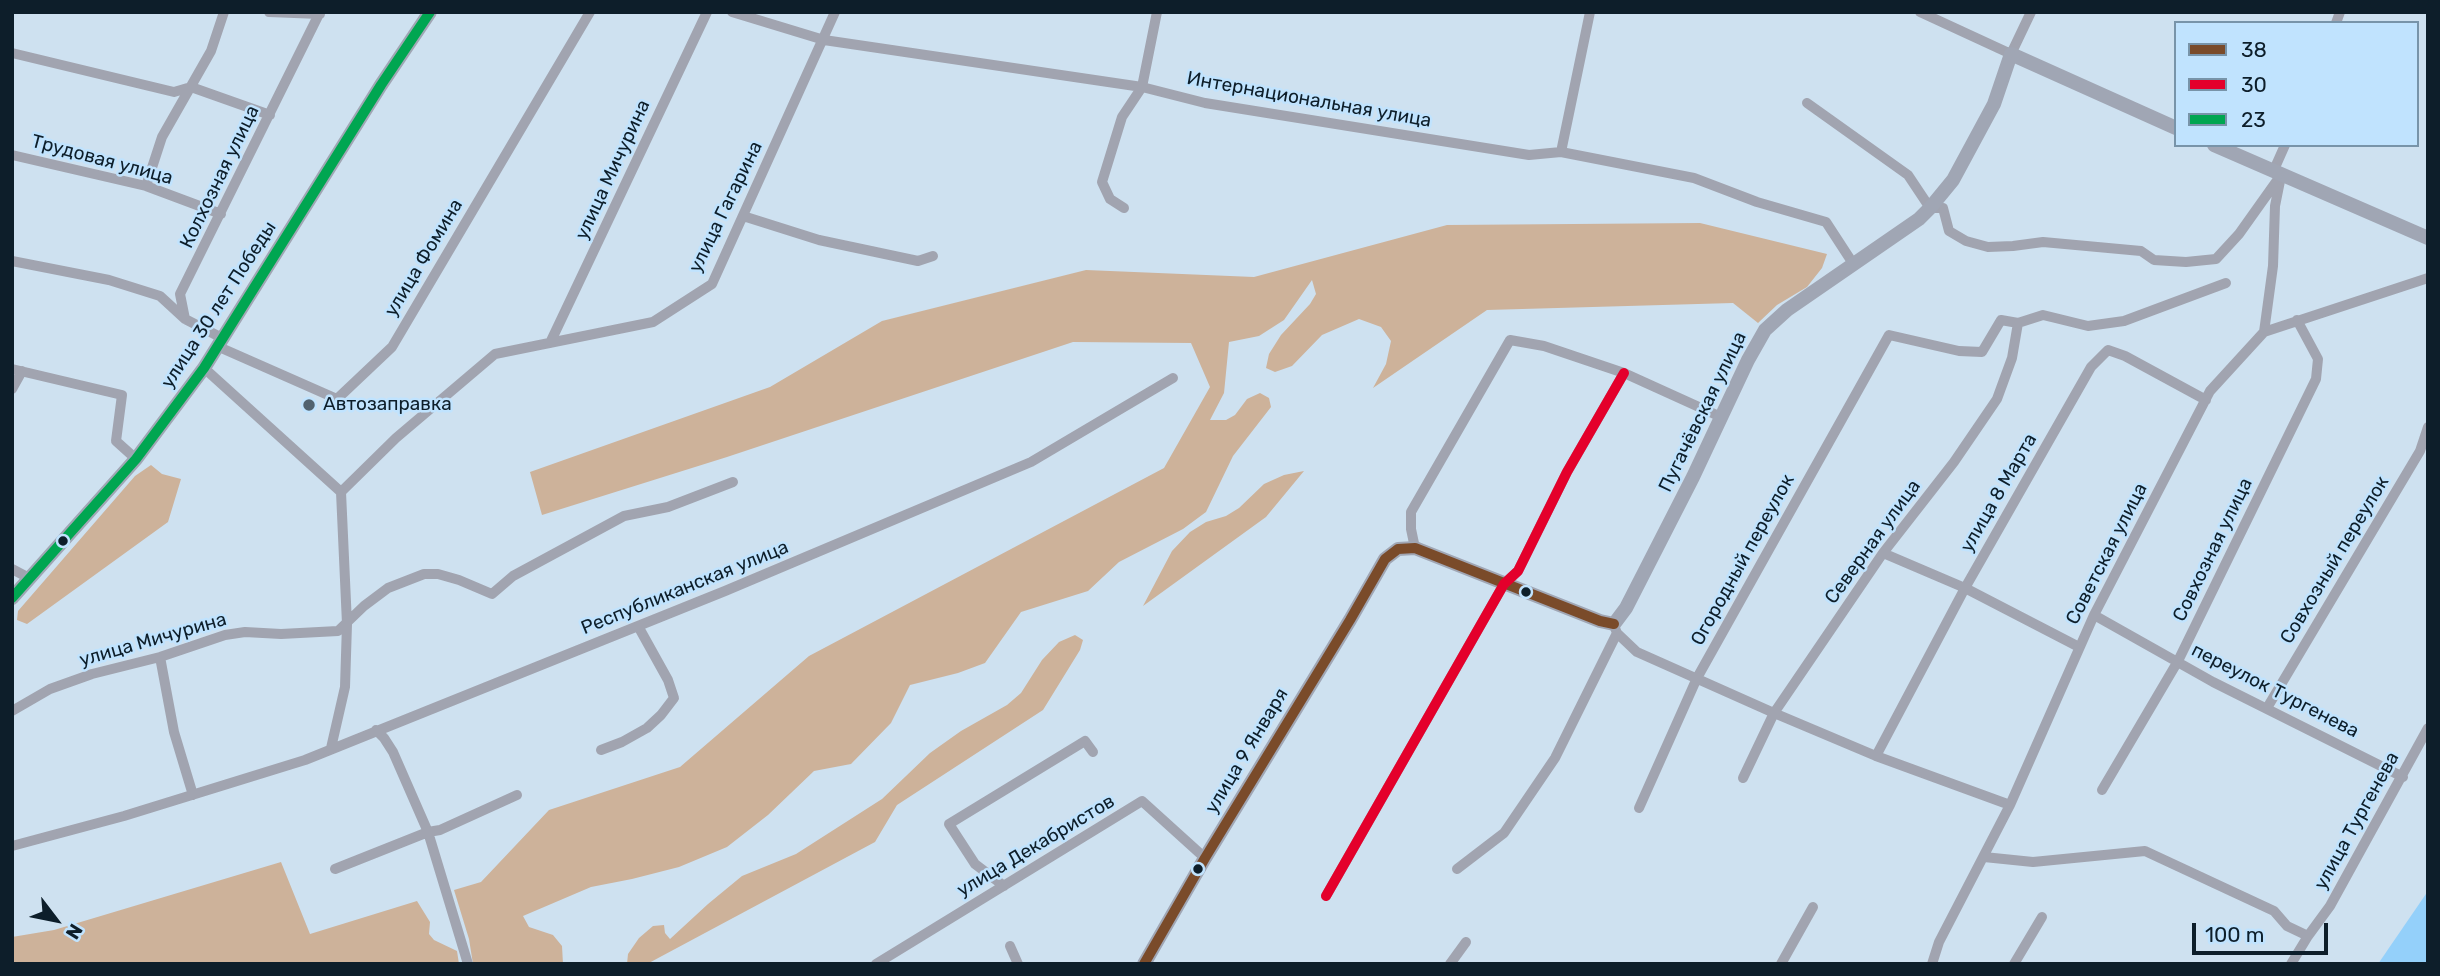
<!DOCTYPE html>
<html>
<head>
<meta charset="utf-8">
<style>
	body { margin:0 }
	#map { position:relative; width:2440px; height:976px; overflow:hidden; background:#cee1f0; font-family:Rubik,sans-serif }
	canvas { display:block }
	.frame { position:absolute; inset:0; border:14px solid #0d1e2a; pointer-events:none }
	.legend { position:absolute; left:2174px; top:21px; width:245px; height:126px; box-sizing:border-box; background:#c0e3fe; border:2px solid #7894a9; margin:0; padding:9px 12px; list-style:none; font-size:21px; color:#0d1e2a }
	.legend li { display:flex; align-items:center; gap:14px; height:35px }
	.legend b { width:35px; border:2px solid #7894a9 }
	.north { position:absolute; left:21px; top:885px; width:70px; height:70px; -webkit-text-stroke:5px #c0e3fe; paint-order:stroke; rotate:122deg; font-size:19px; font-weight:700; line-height:28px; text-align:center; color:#0d1e2a }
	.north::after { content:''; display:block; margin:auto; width:24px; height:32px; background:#0d1e2a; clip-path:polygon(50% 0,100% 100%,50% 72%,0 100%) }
	.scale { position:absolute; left:2192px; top:923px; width:136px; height:32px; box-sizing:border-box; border:4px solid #0d1e2a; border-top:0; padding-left:9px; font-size:21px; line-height:24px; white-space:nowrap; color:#0d1e2a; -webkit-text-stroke:5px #c0e3fe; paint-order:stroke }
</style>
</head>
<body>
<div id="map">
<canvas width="2440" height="976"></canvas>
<div class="frame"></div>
<ul class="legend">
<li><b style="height:9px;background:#7a4b2a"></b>38</li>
<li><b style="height:9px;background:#e4002b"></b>30</li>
<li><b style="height:9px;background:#00a651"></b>23</li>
</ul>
<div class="north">N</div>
<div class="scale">100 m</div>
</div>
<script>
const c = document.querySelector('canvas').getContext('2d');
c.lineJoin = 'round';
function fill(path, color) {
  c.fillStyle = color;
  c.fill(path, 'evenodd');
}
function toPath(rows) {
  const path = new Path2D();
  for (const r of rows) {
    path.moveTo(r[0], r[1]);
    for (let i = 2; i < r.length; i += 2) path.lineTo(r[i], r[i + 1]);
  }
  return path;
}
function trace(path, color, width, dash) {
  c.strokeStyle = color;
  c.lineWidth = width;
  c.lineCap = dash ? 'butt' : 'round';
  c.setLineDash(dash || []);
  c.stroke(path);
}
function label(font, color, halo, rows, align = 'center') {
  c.font = font + ' Rubik,sans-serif';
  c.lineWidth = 5;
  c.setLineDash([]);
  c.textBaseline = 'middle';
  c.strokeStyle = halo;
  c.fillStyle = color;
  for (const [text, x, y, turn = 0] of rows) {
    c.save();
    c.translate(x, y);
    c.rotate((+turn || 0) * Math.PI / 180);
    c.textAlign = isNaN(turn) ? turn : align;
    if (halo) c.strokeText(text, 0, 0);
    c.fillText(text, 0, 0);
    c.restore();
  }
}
fill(toPath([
	[1700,223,1827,254,1822,268,1807,287,1777,305,1758,323,1733,303,1487,310,1373,388,1386,364,1391,341,1381,327,1359,319,1322,335,1292,366,1275,372,1266,368,1269,354,1281,335,1310,304,1316,294,1312,280,1284,320,1259,336,1229,342,1224,393,1210,420,1226,420,1235,415,1247,399,1260,393,1269,398,1271,407,1233,456,1206,512,1183,529,1119,562,1088,591,1021,612,985,663,958,673,910,685,891,723,851,764,814,771,768,815,727,847,679,867,632,879,591,887,523,916,529,927,553,935,562,946,563,964,473,964,469,939,454,890,481,882,549,810,680,767,809,656,1164,468,1210,387,1191,343,1073,342,727,457,542,515,530,472,770,387,882,321,1086,270,1254,277,1447,225],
	[151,465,162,474,181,479,168,522,27,624,17,620,18,611,135,476],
	[1304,471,1266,517,1143,606,1172,551,1190,532,1206,522,1226,516,1239,508,1264,484,1284,475],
	[1075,635,1083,640,1080,650,1043,710,897,805,875,842,647,964,627,964,628,954,639,938,653,926,664,925,665,933,670,939,708,904,742,876,796,854,882,799,930,753,961,731,1007,705,1021,693,1042,660,1059,642],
	[281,862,310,934,417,901,430,922,429,934,434,940,457,951,459,964,12,964,12,937,54,930]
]), '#cdb29a');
fill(toPath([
	[2428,891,2428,964,2378,964]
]), '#94d0fa');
trace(toPath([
	[269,12,320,14],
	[732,12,824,40,1142,87,1205,103,1529,155,1561,152,1694,178,1757,202,1826,222,1854,265],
	[1920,12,2011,54,2031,12],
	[2336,23,2340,12],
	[12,53,174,92,191,87,270,115],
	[1807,103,1908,175,1930,208,1943,208,1949,231,1966,241,1988,247,2013,246,2043,242,2141,251,2154,260,2186,262,2216,259,2239,234,2281,175],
	[1561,152,1590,12],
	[12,155,146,186,221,214],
	[2273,172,2285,145],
	[146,186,162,137,211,51,224,12],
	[1124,208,1110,199,1102,182,1122,117,1142,87,1157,12],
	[743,216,819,240,918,261,933,256],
	[12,261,109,280,160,296,185,319],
	[2264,332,2273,266,2275,206,2280,181],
	[224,339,185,319,180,294,320,12],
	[550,343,707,12],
	[219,347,337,399,392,347,590,12],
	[204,368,341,492],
	[12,369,122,395,116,441,136,459],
	[12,389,22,371],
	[1415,548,1411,529,1411,512,1510,340,1544,346,1624,373,1721,417],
	[1883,553,1965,588,2079,647],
	[12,569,31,579],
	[2094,615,2213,682,2403,777],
	[1617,633,1637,652,1774,713,1876,756,2010,805],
	[160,657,174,732,193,795],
	[2267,708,2420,451,2428,427],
	[12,711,50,689,92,674,160,657,225,635,245,632,281,634,338,631,364,606,388,588,424,574,438,574,459,580,492,594,513,576,624,516,668,507,733,482],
	[376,730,384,738,393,752,428,832,468,964],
	[331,748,345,687,347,624,341,492,396,438,495,354,653,322,712,284,835,12],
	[601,750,622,742,647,728,661,715,674,698,668,680,638,626],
	[1876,756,1965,588,2091,367,2108,350,2125,356,2206,400],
	[1743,778,1774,713,1883,553,1954,462,1997,399,2012,358,2018,323],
	[2102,790,2178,661,2316,379,2318,359,2297,320],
	[1639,808,1697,678,1889,335,1959,351,1982,352,2001,320,2018,323,2043,315,2088,326,2124,321,2226,283],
	[12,846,124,816,305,760,725,591,1031,462,1173,378],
	[1984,857,2033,862,2145,851,2274,911,2287,926,2308,936],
	[335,869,428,832,440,830,517,795],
	[1457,869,1504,833,1555,758,1617,633,1615,628],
	[1004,886,975,864,949,824,1085,741,1093,752],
	[1326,896,1504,584,1518,571,1567,472,1624,373],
	[1010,946,1018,964],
	[876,964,1142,801,1205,858],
	[1450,964,1466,942],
	[1781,964,1813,907],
	[1932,964,1939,942,2010,805,2094,615,2210,391,2264,332,2428,278],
	[2014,964,2042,917],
	[2291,964,2308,936,2330,906,2428,728]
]), '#a1a4b0', 10);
trace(toPath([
	[2214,145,2428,238],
	[12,598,136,459,204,368,381,85,430,12],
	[1144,964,1205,858,1350,620,1385,559,1398,549,1415,548,1600,621,1614,624,1626,608,1693,477,1748,360,1765,330,1787,310,1919,219,1930,208,1953,180,1994,104,2011,54,2176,128]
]), '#a0a6b4', 14);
trace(toPath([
	[1144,964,1205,858,1350,620,1385,559,1398,549,1415,548,1600,621,1614,624]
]), '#7a4b2a', 10);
trace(toPath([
	[1326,896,1504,584,1518,571,1567,472,1624,373]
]), '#e4002b', 10);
trace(toPath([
	[12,598,136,459,204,368,381,85,430,12]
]), '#00a651', 10);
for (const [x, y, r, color] of [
	[309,405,7,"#51626f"],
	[63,541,6,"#0d1e2a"],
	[1526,592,6,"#0d1e2a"],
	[1198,869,6,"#0d1e2a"]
]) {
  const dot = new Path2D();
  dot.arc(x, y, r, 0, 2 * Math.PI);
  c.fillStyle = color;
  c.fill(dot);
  trace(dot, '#c0e3fe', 2.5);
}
label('19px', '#0d1e2a', '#c0e3fe', [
	["Интернациональная улица",1309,100,10],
	["Трудовая улица",102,160,15],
	["улица Мичурина",613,170,-65],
	["Колхозная улица",220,177,-64],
	["улица Гагарина",726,207,-64],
	["улица Фомина",424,258,-59],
	["улица 30 лет Победы",219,305,-57],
	["Пугачёвская улица",1703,412,-64],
	["улица 8 Марта",1999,493,-60],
	["Северная улица",1873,542,-54],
	["Совхозная улица",2213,550,-64],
	["Советская улица",2107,554,-63],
	["Огородный переулок",1743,560,-61],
	["Совхозный переулок",2335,560,-59],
	["Республиканская улица",685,588,-22],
	["улица Мичурина",153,640,-16],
	["переулок Тургенева",2275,691,27],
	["улица 9 Января",1247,751,-59],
	["улица Тургенева",2357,821,-61],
	["улица Декабристов",1036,846,-31]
]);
label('19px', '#0d1e2a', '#c0e3fe', [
	["Автозаправка",323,405]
], 'left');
</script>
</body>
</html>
